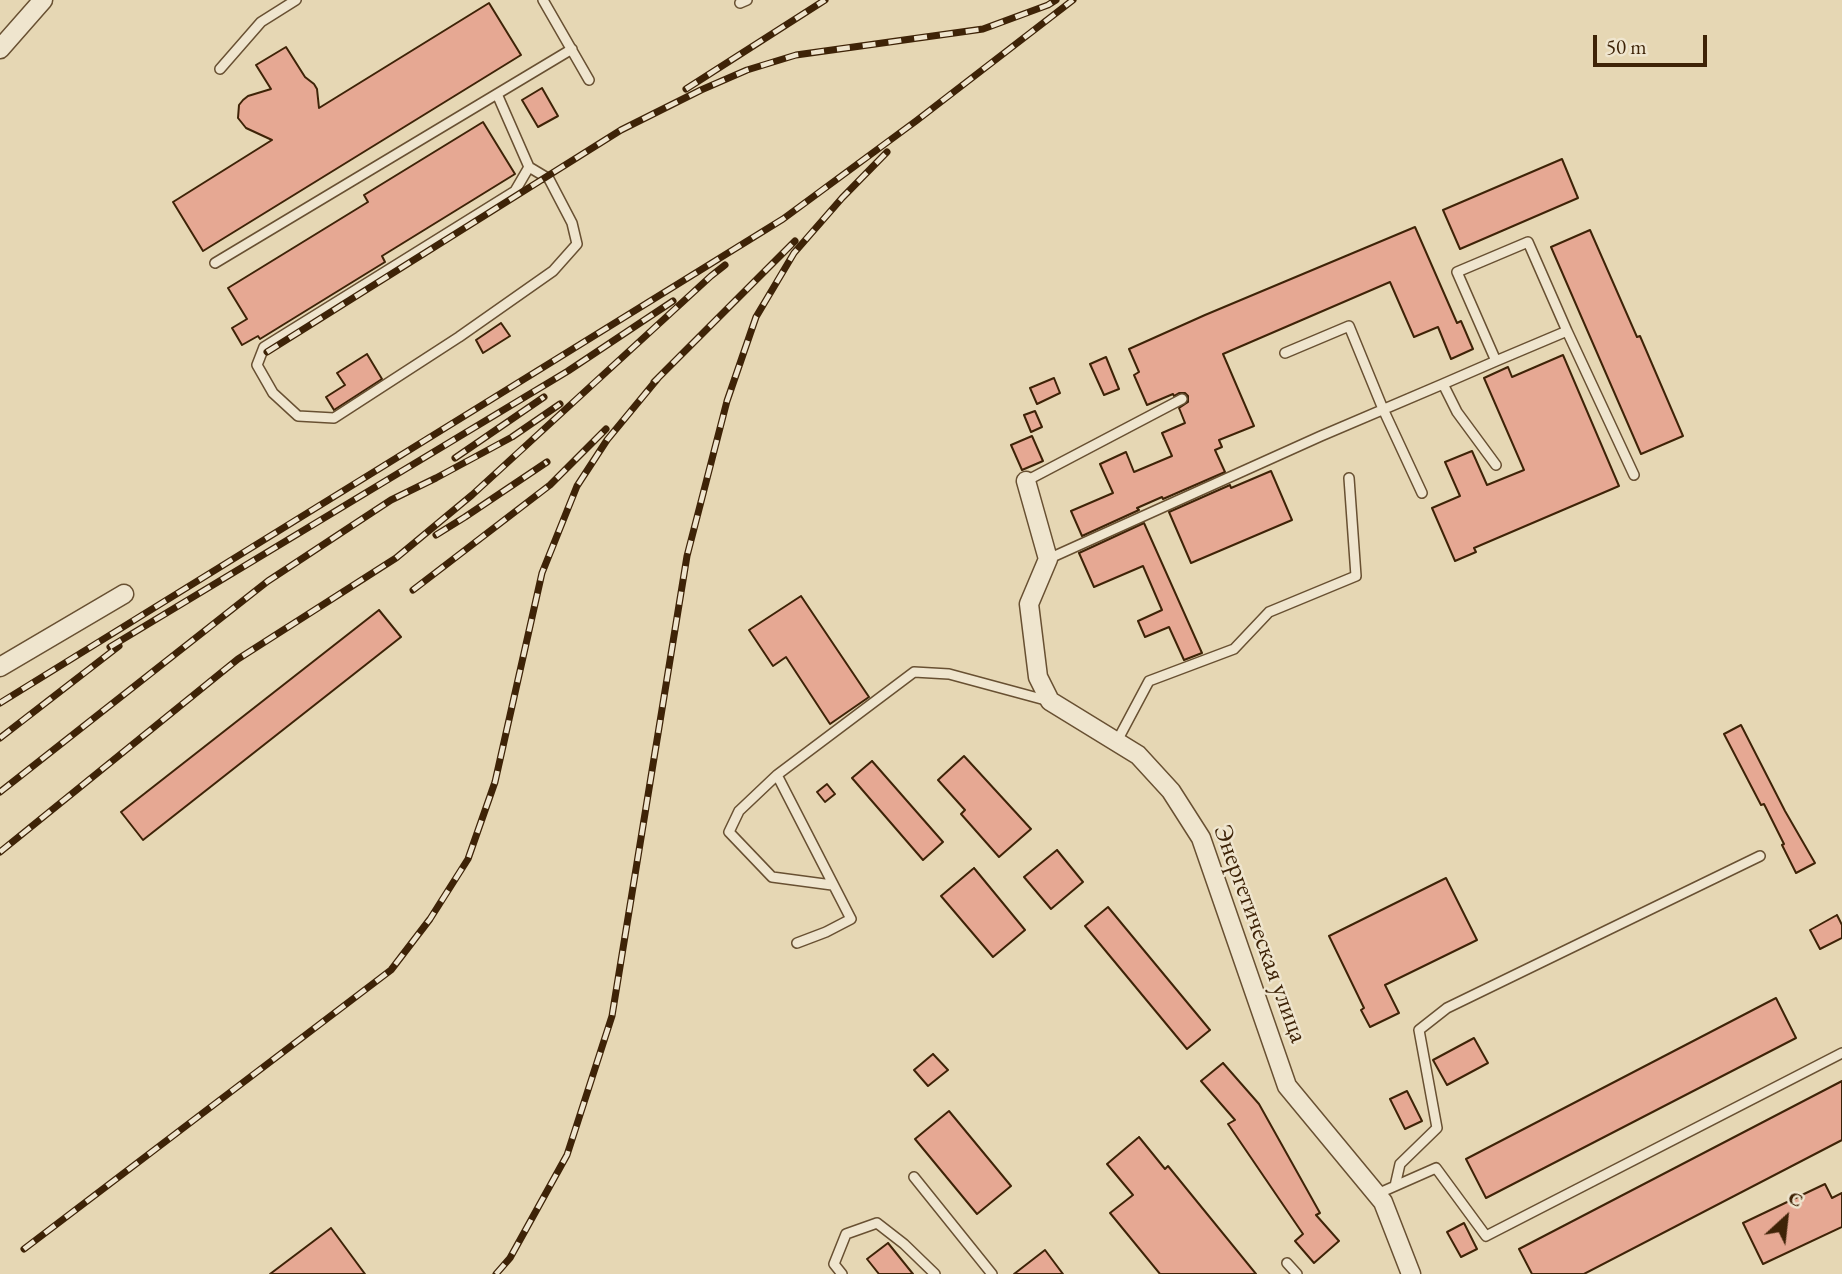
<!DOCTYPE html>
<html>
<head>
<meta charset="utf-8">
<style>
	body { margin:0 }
	#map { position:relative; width:1842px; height:1274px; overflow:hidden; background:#e6d7b4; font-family:"EB Garamond",serif }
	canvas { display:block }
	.north { position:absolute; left:1751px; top:1183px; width:70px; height:70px; -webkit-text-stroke:5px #efe5ce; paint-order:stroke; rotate:27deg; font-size:19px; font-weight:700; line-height:28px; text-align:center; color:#3e2307 }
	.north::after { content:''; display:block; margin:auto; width:24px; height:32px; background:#3e2307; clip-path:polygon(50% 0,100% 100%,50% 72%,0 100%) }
	.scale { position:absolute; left:1593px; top:35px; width:114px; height:32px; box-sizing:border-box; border:4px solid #3e2307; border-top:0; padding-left:9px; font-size:21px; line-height:24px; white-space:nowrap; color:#3e2307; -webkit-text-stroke:5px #efe5ce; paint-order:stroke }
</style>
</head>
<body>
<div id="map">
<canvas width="1842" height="1274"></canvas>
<div class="north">С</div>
<div class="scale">50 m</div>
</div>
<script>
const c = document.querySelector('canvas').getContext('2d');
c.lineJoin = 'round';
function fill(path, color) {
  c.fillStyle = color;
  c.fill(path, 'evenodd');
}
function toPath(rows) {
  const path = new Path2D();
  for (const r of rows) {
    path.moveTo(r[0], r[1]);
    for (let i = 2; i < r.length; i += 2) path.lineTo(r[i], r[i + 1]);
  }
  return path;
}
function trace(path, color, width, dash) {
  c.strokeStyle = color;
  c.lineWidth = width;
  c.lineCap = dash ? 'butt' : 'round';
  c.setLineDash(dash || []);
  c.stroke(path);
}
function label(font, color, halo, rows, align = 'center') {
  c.font = font + ' "EB Garamond",serif';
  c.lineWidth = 5;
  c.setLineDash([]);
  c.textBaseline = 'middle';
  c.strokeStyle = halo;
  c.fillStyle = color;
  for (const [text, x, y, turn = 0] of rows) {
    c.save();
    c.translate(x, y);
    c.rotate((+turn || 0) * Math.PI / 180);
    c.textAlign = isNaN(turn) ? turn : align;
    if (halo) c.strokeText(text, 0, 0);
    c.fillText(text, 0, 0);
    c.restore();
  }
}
const building = toPath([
	[489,3,521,55,203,251,173,202,272,140,246,128,238,118,239,105,243,100,248,96,271,89,256,65,286,47,305,77,314,84,317,89,319,108,489,3],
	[542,88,558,116,538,127,522,100,542,88],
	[483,122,515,174,382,256,385,262,260,339,258,336,242,345,232,328,247,319,228,288,368,202,364,195,483,122],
	[1562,159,1578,198,1460,249,1443,210,1562,159],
	[1415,227,1457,323,1461,321,1473,349,1451,359,1438,327,1414,337,1390,282,1223,354,1254,426,1219,440,1222,447,1215,450,1225,472,1163,499,1162,497,1137,508,1139,510,1082,536,1071,511,1113,493,1100,464,1126,452,1134,472,1172,456,1162,433,1185,423,1179,408,1188,402,1188,396,1185,393,1179,393,1174,396,1173,394,1147,405,1134,375,1139,372,1129,349,1205,315,1415,227],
	[1590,230,1637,337,1640,336,1683,436,1641,454,1551,247,1590,230],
	[501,323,510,336,483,353,476,340,501,323],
	[367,354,382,379,334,410,326,397,345,385,337,373,367,354],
	[1563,355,1619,486,1474,548,1476,552,1455,561,1432,508,1460,496,1445,462,1472,451,1487,485,1524,470,1484,378,1508,367,1512,377,1563,355],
	[1106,357,1119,389,1104,395,1090,364,1106,357],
	[1054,378,1060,393,1037,404,1030,388,1054,378],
	[1035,411,1042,427,1031,432,1024,415,1035,411],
	[1032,436,1043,461,1022,470,1011,445,1032,436],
	[1271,471,1292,520,1191,563,1169,512,1230,485,1231,488,1271,471],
	[1144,523,1202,653,1184,660,1169,627,1145,637,1138,621,1162,610,1143,566,1094,587,1079,553,1144,523],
	[801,596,869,697,830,724,786,657,773,666,749,630,801,596],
	[379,610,401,637,143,840,121,812,379,610],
	[1741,725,1785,811,1815,863,1796,873,1782,845,1784,844,1764,804,1761,805,1724,734,1741,725],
	[964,756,1031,829,999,857,961,814,965,810,938,780,964,756],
	[872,761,943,842,923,860,852,778,872,761],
	[827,784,835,794,825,802,817,792,827,784],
	[1057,850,1083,882,1051,909,1024,877,1057,850],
	[974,868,1025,930,993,957,941,896,974,868],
	[1446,878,1477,940,1385,985,1399,1013,1370,1027,1361,1010,1364,1008,1329,936,1446,878],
	[1108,907,1210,1030,1187,1049,1085,926,1108,907],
	[1837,915,1842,925,1842,938,1820,949,1810,930,1837,915],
	[1776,998,1796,1038,1486,1198,1466,1159,1776,998],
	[1474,1038,1488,1063,1447,1085,1433,1060,1474,1038],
	[933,1054,948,1070,928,1086,914,1070,933,1054],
	[1223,1063,1259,1104,1320,1213,1316,1215,1339,1241,1314,1263,1295,1241,1303,1234,1228,1124,1235,1120,1201,1081,1223,1063],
	[1842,1081,1842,1140,1584,1274,1532,1274,1519,1249,1842,1081],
	[1407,1091,1422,1121,1405,1129,1390,1099,1407,1091],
	[949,1111,1011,1186,977,1214,915,1139,949,1111],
	[1139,1137,1165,1169,1168,1166,1256,1274,1160,1274,1110,1213,1133,1195,1107,1164,1139,1137],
	[1825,1184,1832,1198,1842,1193,1842,1227,1763,1264,1743,1223,1825,1184],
	[1464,1223,1477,1249,1461,1257,1447,1232,1464,1223],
	[331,1228,365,1274,270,1274,331,1228],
	[888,1243,913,1274,879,1274,867,1259,888,1243],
	[1045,1250,1063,1274,1014,1274,1045,1250]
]);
fill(building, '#e6a893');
trace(building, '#3e2307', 2);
const lane = toPath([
	[543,0,589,80],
	[740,3,747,0],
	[220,69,261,22,296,0],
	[497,94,529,167,515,191,264,347,257,365,273,393,298,416,334,418,459,337,553,271,577,244,572,223,549,179,529,167],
	[215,263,572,49],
	[1567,331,1634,475],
	[1285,353,1349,326,1383,409,1422,493],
	[1443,384,1496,361,1567,331,1528,242,1457,272,1496,361],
	[1026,481,1182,399],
	[1048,559,1321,436,1443,384,1457,412,1496,465],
	[1116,743,1149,681,1234,649,1269,612,1356,576,1349,478],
	[777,775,851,919,826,932,797,943],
	[832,885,772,877,729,832,739,811,777,775,914,672,949,674,1049,701],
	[914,1177,992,1274],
	[1395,1186,1400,1164,1437,1128,1419,1030,1447,1008,1760,856],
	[1377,1194,1436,1168,1486,1236,1842,1053],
	[1287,1263,1297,1274],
	[842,1274,834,1264,846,1234,877,1223,904,1244,935,1274]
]);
const street = toPath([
	[0,49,43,0],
	[1026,481,1048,559,1029,604,1038,677,1050,701,1138,755,1171,791,1201,838,1287,1086,1383,1202,1411,1274],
	[0,667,124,594]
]);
trace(lane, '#685032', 12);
trace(street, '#685032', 21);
trace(lane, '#efe5ce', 9);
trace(street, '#efe5ce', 18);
const rail = toPath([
	[686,89,825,0],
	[267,352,621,130,701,90,747,70,796,55,983,29,1048,5,1056,0],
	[654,382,795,241],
	[455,458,544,397],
	[436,535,465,517,547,462],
	[413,590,550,485,606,429],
	[110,647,568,371,673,301],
	[0,703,783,219,916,121,1073,0],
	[0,738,119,646],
	[0,792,268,581,391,500,436,478,512,437,560,404],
	[0,852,238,659,396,558,472,495,711,276,725,265],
	[24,1249,391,970,430,919,468,859,495,782,542,573,577,486,607,440,659,377],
	[496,1274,510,1258,567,1155,612,1016,687,556,727,401,756,317,794,253,842,198,887,152]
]);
trace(rail, '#3e2307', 7);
trace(rail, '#efe5ce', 4.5, [13]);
label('26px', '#3e2307', '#efe5ce', [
	["Энергетическая улица",1260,934,70]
]);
</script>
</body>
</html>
